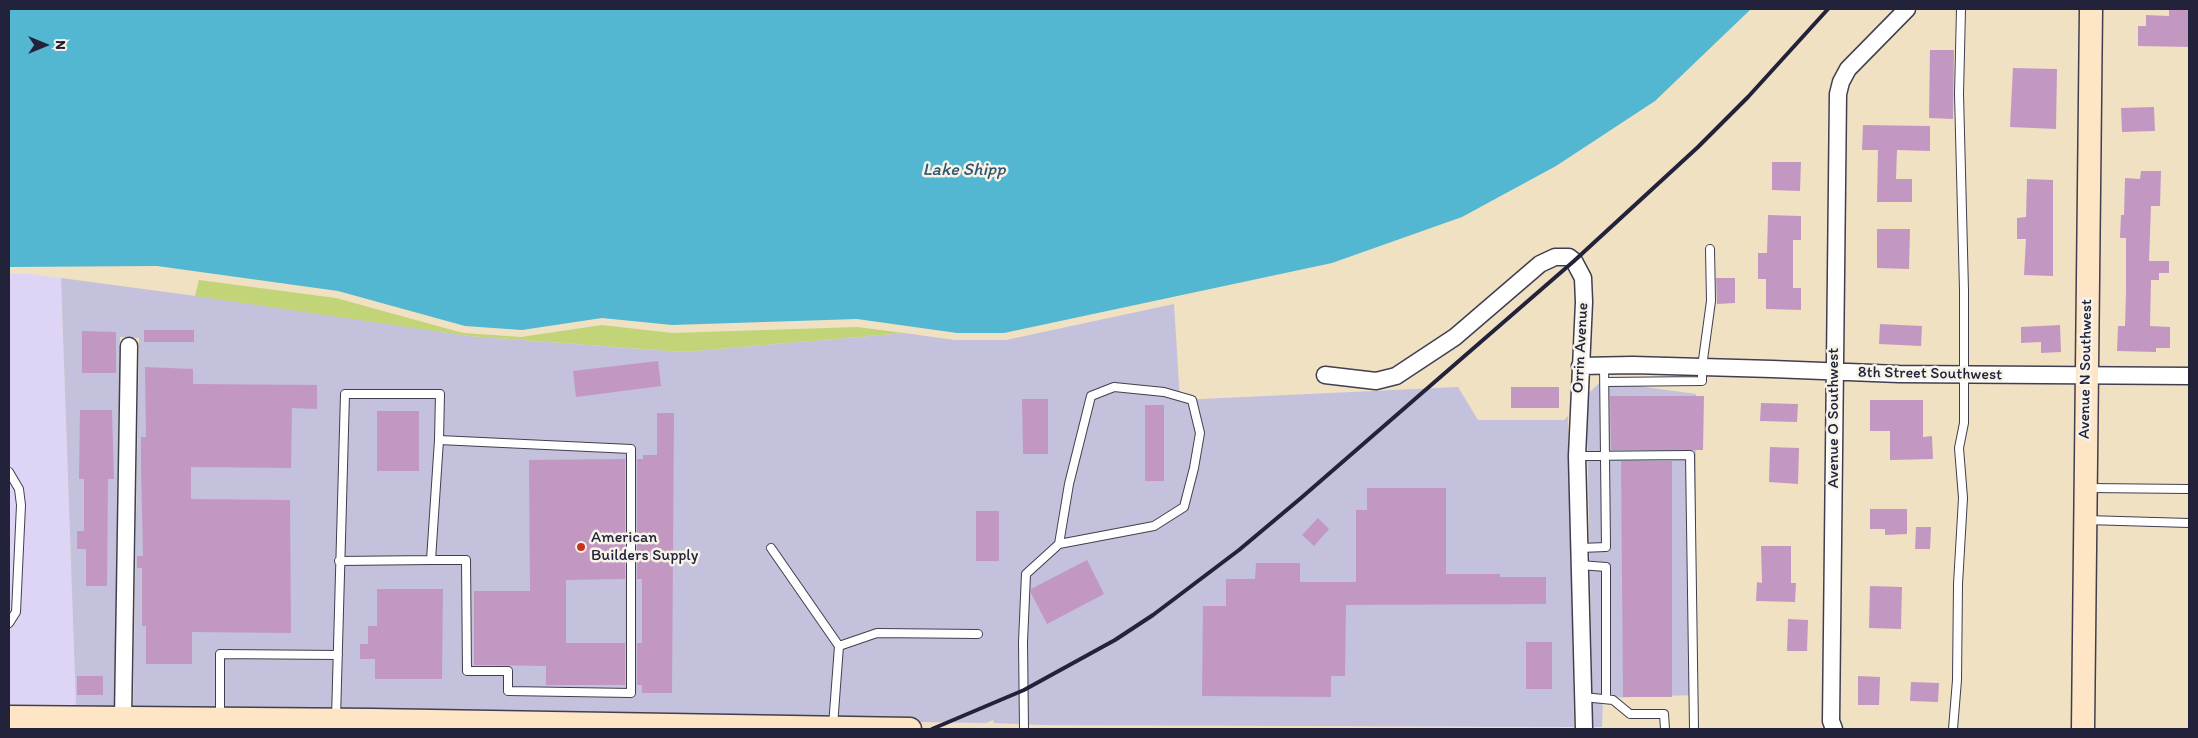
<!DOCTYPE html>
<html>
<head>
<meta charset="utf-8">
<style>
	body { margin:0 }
	#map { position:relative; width:2198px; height:738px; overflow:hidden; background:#f0e1c3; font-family:Itim,sans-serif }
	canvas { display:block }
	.frame { position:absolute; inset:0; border:10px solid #22223b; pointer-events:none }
	.north { position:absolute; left:20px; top:20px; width:50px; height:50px; -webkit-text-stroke:4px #f7f3e8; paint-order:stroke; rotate:90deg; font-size:14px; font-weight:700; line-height:20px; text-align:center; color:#22223b }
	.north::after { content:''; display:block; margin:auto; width:18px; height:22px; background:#22223b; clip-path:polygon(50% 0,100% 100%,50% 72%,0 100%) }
</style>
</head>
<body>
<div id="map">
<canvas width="2198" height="738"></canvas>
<div class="frame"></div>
<div class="north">N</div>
</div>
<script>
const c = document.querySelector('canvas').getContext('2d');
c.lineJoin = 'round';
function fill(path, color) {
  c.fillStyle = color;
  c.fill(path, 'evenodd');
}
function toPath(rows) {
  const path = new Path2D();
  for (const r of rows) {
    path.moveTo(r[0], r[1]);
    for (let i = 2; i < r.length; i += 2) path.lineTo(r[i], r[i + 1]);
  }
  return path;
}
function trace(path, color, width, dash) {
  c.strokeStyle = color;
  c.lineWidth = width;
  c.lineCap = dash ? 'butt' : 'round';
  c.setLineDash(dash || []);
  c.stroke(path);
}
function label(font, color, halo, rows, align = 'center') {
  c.font = font + ' Itim,sans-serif';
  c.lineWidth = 5;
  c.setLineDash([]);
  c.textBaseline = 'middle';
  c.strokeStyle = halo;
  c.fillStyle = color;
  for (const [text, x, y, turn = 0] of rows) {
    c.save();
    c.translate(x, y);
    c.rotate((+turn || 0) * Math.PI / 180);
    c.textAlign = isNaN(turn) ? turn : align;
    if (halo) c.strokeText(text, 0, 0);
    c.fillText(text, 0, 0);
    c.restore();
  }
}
fill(toPath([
	[9,274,31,274,61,278,76,707,9,705]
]), '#ded5f6');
fill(toPath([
	[61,278,278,307,469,336,683,352,904,333,955,340,1006,340,1174,304,1180,400,1458,387,1478,420,1564,420,1568,416,1574,727,1042,725,994,723,993,720,986,723,133,710,139,338,120,337,114,710,9,709,9,705,76,707],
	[1601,381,1696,394,1696,695,1603,698,1602,727,1593,727,1587,422,1588,394]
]), '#c3c1dc');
fill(toPath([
	[199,280,336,298,463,333,521,337,602,325,672,333,857,327,904,333,683,352,469,336,195,296]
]), '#c1d478');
fill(toPath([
	[9,9,1751,9,1655,101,1556,166,1462,217,1332,263,1004,333,957,333,857,319,672,325,602,318,522,330,465,326,338,291,157,266,9,267]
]), '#53b7d1');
fill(toPath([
	[2169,9,2189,9,2189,47,2138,46,2138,26,2146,26,2146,15,2169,16],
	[1930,50,1954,50,1953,119,1929,118],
	[2013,68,2057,69,2056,129,2010,127],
	[2154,107,2155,131,2122,132,2121,108],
	[1863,125,1930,126,1930,151,1897,150,1896,179,1912,179,1912,202,1877,202,1878,150,1862,150],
	[1772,162,1801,162,1800,191,1772,190],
	[2141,171,2161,171,2160,206,2151,206,2149,261,2169,261,2169,273,2159,273,2159,280,2151,280,2150,326,2170,327,2170,348,2156,348,2156,352,2117,351,2118,326,2125,326,2126,293,2126,238,2120,238,2121,215,2124,215,2125,178,2140,179],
	[2027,179,2053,180,2053,276,2024,275,2026,239,2017,239,2017,218,2026,217],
	[1768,215,1801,216,1801,240,1793,240,1793,288,1801,288,1801,310,1766,309,1766,279,1758,279,1758,253,1767,253],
	[1877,229,1910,229,1909,269,1877,268],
	[1716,278,1735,278,1735,303,1717,304],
	[1880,324,1922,326,1921,346,1879,344],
	[2060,325,2061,352,2041,353,2041,342,2021,343,2021,327],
	[144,330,194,330,194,342,144,342],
	[82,331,116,332,116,373,82,373],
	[658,361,661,386,576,397,573,371],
	[145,367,193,369,193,384,317,385,317,409,292,408,291,468,191,467,191,499,290,500,291,633,192,632,192,664,146,664,146,626,142,626,142,568,137,568,137,556,143,556,141,467,141,437,146,437],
	[1511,387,1559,387,1559,408,1511,408],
	[1610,396,1704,396,1703,450,1611,450],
	[1022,399,1048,399,1048,454,1023,454],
	[1870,400,1923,400,1923,437,1932,436,1933,459,1890,460,1890,431,1870,431],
	[1761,403,1798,404,1797,422,1760,421],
	[1145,405,1164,405,1164,481,1145,481],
	[80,410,112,410,114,479,108,479,107,586,86,586,86,549,77,549,77,531,84,531,84,479,79,479],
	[377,411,419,411,419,471,377,471],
	[657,413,674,413,672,693,642,693,642,685,637,685,637,643,642,643,642,579,637,579,637,459,643,459,643,455,657,455],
	[1770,447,1799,448,1798,484,1769,482],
	[625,459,625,579,566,580,566,643,625,643,625,685,546,685,546,666,474,665,474,591,530,591,529,460],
	[1621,461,1672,461,1672,697,1623,697],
	[1367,488,1446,488,1446,574,1500,574,1500,577,1546,577,1546,604,1346,605,1345,676,1331,676,1331,697,1202,696,1203,606,1226,606,1226,579,1255,579,1256,563,1300,563,1300,582,1356,582,1356,510,1367,510],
	[1870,509,1907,509,1907,534,1885,535,1885,529,1870,529],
	[976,511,999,511,999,561,976,561],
	[1318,518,1329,529,1314,546,1302,535],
	[1916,527,1931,527,1930,549,1915,549],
	[1761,546,1791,546,1791,583,1796,583,1795,602,1756,601,1757,582,1762,583],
	[1087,560,1104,594,1047,624,1031,593,1031,589],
	[1870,586,1902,587,1901,629,1869,628],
	[377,589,443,589,442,679,375,679,375,659,360,659,360,644,368,644,368,626,377,626],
	[1788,619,1808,620,1807,651,1787,651],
	[1526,642,1552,642,1552,689,1526,689],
	[77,676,103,676,103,695,77,695],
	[1858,676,1880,677,1879,705,1858,705],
	[1911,682,1939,683,1938,702,1910,701]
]), '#c298c2');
const lane = toPath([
	[1605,382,1702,381,1702,367,1711,301,1710,249],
	[1577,456,1690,455,1694,729],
	[9,472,19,489,21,505,16,612,9,623],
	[2089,488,2189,489],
	[2086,520,2189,523],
	[771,548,839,646,833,726],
	[1580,548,1606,547,1604,366],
	[339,561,431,560,439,440,631,449,631,693,508,691,508,671,467,671,466,560,431,560],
	[1580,565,1606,567,1606,699],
	[839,646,877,633,978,634],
	[1583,697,1613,700,1630,714,1664,714,1665,729],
	[220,716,220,654,338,655],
	[336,718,345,394,440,394,439,440],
	[1024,729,1023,642,1026,574,1059,544,1154,526,1184,507,1194,468,1200,433,1192,400,1164,392,1114,387,1091,396,1069,484,1059,544],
	[1953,729,1957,680,1958,584,1963,498,1959,448,1964,423,1964,290,1959,94,1961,9]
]);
const street = toPath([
	[1580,366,1633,365,1772,369,1899,374,2189,376],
	[1325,375,1376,381,1396,376,1455,337,1540,264,1555,257,1569,257,1574,261,1583,278,1584,302,1577,456,1584,729],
	[123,718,129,346],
	[1834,729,1831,721,1838,94,1841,82,1848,69,1907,9]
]);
const secondary = toPath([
	[9,717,372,720,910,729],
	[2083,729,2091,9]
]);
trace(lane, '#413f4f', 10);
trace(street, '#413f4f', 19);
trace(secondary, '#413f4f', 25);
trace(lane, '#fff', 8);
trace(street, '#fff', 16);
trace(secondary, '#fee5c5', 22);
trace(toPath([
	[932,729,1024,690,1115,640,1153,615,1239,550,1301,498,1574,261,1698,147,1748,97,1828,9]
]), '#22223b', 4);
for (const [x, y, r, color] of [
	[581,547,5,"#c8321e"]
]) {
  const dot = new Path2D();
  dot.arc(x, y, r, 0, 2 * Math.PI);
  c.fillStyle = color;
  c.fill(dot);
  trace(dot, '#f7f3e8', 2);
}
label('16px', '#22223b', '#f7f3e8', [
	["Orrin Avenue",1581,348,-87],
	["Avenue N Southwest",2086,369,-89],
	["8th Street Southwest",1930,374,1],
	["Avenue O Southwest",1834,418,-90]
]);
label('16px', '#22223b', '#f7f3e8', [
	["American",591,538],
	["Builders Supply",591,556]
], 'left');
label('italic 18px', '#335670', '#f7f3e8', [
	["Lake Shipp",964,170]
]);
</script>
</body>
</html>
